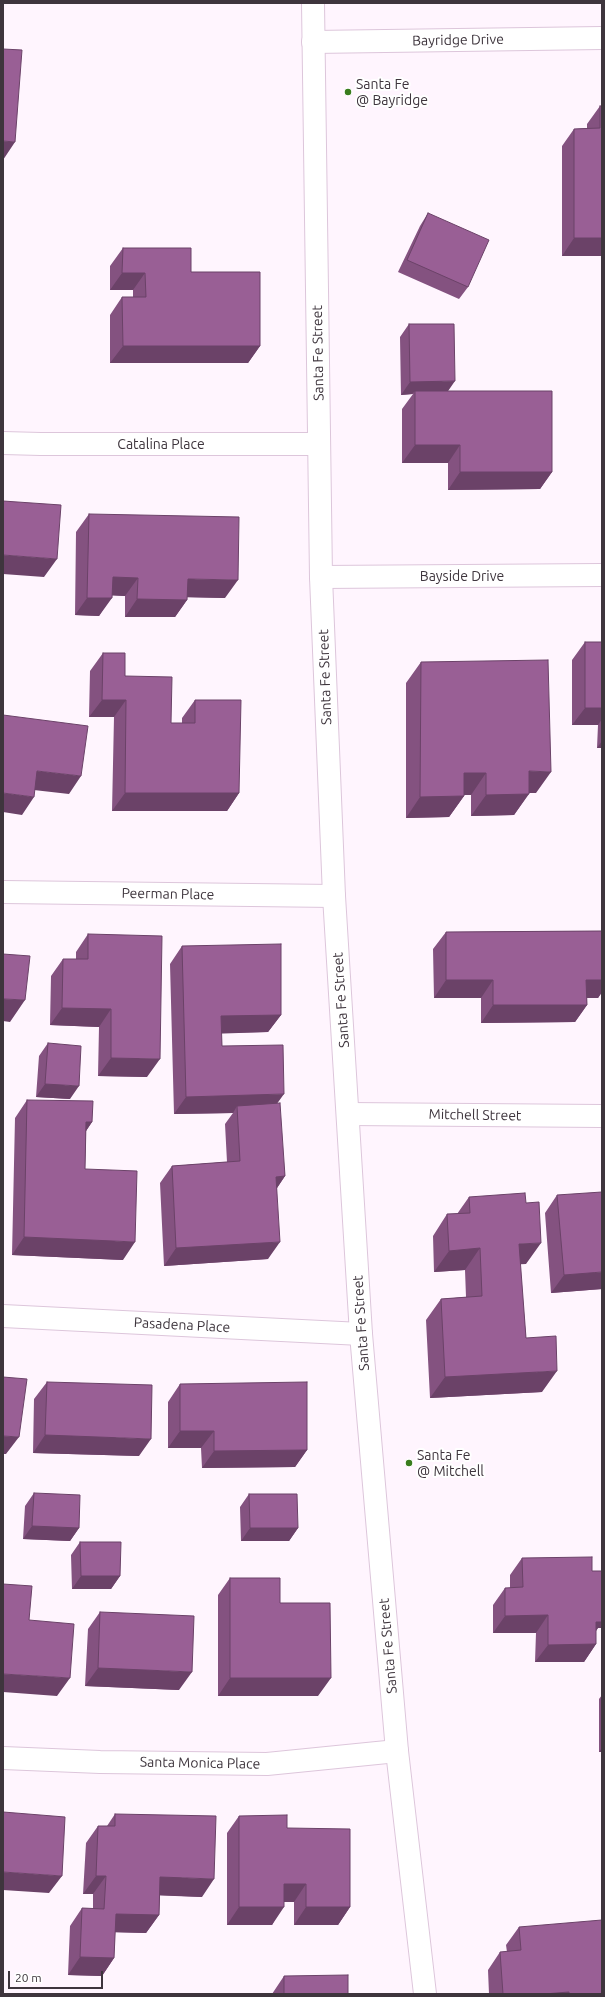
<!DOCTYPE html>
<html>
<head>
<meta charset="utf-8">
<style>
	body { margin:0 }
	#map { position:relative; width:605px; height:1997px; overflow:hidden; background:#fff5fe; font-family:Ubuntu,sans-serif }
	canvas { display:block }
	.frame { position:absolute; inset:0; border:4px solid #3e353d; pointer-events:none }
	.scale { position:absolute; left:8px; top:1971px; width:95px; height:18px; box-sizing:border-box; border:2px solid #3e353d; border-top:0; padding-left:5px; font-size:12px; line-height:14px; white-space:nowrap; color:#3e353d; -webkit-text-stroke:3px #fff; paint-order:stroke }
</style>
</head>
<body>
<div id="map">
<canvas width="605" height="1997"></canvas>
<div class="frame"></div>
<div class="scale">20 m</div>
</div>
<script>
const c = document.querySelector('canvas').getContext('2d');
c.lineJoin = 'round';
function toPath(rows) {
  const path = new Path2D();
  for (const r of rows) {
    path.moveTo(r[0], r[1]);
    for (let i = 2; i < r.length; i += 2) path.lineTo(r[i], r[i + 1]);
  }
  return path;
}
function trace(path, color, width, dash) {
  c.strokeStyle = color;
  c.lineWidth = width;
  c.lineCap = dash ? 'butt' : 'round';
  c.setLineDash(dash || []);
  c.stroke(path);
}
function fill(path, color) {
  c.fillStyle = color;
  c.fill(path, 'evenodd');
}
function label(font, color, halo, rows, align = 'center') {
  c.font = font + ' Ubuntu,sans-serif';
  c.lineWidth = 4;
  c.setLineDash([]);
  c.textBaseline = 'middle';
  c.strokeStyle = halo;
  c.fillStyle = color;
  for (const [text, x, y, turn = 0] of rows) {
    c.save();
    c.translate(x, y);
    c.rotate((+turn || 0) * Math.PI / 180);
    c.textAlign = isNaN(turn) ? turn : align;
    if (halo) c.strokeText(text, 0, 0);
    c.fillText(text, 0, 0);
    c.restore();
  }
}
const street = toPath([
	[313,42,602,38],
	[3,443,41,444,319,444],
	[321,577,602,575],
	[3,892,334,896],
	[348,1114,602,1116],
	[3,1316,361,1334],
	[3,1758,100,1762,267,1764,397,1751]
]);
const secondary = toPath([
	[313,3,321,577,334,896,361,1334,397,1751,425,1994]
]);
trace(street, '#ddc6db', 24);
trace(secondary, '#ddc6db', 24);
trace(street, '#fff', 22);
trace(secondary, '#fff', 22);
fill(toPath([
	[600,106,602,106,602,256,562,256,562,146,574,129,587,128,587,124],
	[428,213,468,287,459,299,398,272,420,226],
	[123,248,191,272,260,346,248,363,110,363,110,315,122,297,133,297,133,290,110,290,110,266],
	[409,324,448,391,552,472,540,489,448,490,448,463,402,463,402,409,413,394,401,395,400,337],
	[89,514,225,598,187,597,187,600,175,617,125,617,125,596,112,595,99,616,75,615,76,532],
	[585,642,602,642,602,748,597,748,598,725,572,725,572,660],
	[103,653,171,723,182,723,182,718,195,700,239,793,227,811,112,811,114,717,89,717,90,671],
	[421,662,536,793,529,793,514,815,471,816,471,795,464,795,464,796,449,817,406,818,406,683],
	[602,931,602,992,598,998,587,998,587,1005,575,1022,481,1023,481,998,434,998,433,949,446,932],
	[88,934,147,1077,98,1076,99,1027,50,1025,51,976,63,959,76,959,76,952],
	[182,946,281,1015,268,1032,221,1033,222,1046,277,1103,285,1176,277,1188,268,1259,164,1266,160,1183,172,1166,227,1162,225,1124,233,1113,174,1114,170,964],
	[48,1043,70,1099,36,1097,39,1056],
	[27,1100,92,1122,86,1131,85,1169,123,1260,12,1255,15,1118],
	[557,1195,602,1289,551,1293,545,1213],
	[469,1197,526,1264,520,1264,526,1338,542,1392,430,1398,426,1320,441,1299,466,1297,465,1270,434,1272,433,1236,447,1214,457,1214],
	[47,1382,139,1456,33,1453,34,1399],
	[180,1384,307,1450,295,1467,202,1468,201,1448,168,1448,168,1402],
	[34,1493,79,1528,70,1541,23,1539,25,1506],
	[249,1494,298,1528,289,1541,241,1541,240,1507],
	[80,1542,120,1576,111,1589,72,1589,71,1555],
	[522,1558,592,1571,598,1628,596,1631,596,1644,584,1662,535,1662,536,1633,493,1633,493,1605,505,1588,510,1588,510,1575],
	[230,1578,280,1603,318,1696,218,1696,218,1595],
	[100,1612,179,1690,85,1686,88,1629],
	[602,1695,602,1752,599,1752,599,1699],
	[115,1814,202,1897,160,1895,159,1915,146,1933,115,1932,114,1958,102,1976,68,1975,70,1926,82,1908,93,1909,93,1894,83,1894,86,1843,98,1826,107,1826],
	[239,1816,287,1828,350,1907,338,1925,294,1925,294,1902,284,1902,272,1925,227,1925,227,1833],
	[519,1927,602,1994,489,1994,488,1970,500,1952,507,1952,506,1945],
	[284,1976,348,1994,272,1994]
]), '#845280');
fill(toPath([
	[3,141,15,142,3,160],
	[574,238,602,238,602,256,562,256],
	[122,273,145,273,133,290,110,290],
	[123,346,260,346,248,363,110,363],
	[455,381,446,394,415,391,412,394,401,395,410,382],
	[415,445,460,445,448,463,402,463],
	[460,472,552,472,540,489,448,490],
	[3,555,57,559,44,577,3,574],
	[113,577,138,578,125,596,100,595],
	[188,579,238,580,225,598,175,597],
	[87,598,112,598,99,616,75,615],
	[137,599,187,600,175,617,125,617],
	[102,700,126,700,114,717,89,717],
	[585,708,602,708,602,719,598,725,572,725],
	[602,741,602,748,597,748],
	[37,771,81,776,69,794,25,789],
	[529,771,551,772,536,793,515,793],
	[464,773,486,773,471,795,449,795],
	[3,793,34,797,22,815,3,812],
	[125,793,239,793,227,811,112,811],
	[529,794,514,815,471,816,486,795],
	[464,796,449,817,406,818,420,797],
	[446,980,493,980,481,998,434,998],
	[586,980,602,980,602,992,598,998,574,998],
	[4,999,25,1000,10,1022,3,1021,3,1000],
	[493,1005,587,1005,575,1022,481,1023],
	[62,1008,111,1009,99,1027,50,1025],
	[281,1015,268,1032,209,1034,221,1016],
	[111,1058,160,1059,147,1077,98,1076],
	[45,1084,79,1086,70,1099,36,1097],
	[284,1094,271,1112,237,1106,233,1113,174,1114,186,1097],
	[86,1122,92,1122,80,1140],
	[285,1176,273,1194,276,1177],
	[24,1237,135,1242,123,1260,12,1255],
	[280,1242,268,1259,164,1266,176,1248],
	[541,1243,526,1264,504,1265,519,1244],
	[480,1248,465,1270,434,1272,449,1251],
	[602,1272,602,1289,551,1293,564,1275],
	[557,1371,542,1392,430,1398,445,1377],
	[180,1431,214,1431,201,1448,168,1448],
	[45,1435,151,1439,139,1456,33,1453],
	[3,1436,19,1437,6,1454,3,1454],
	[307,1450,295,1467,202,1468,214,1451],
	[32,1526,79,1528,70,1541,23,1539],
	[250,1528,298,1528,289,1541,241,1541],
	[81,1576,120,1576,111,1589,72,1589],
	[602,1611,602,1628,598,1628,590,1639,584,1639],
	[548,1615,536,1633,493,1633,505,1616],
	[596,1644,584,1662,535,1662,548,1645],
	[98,1668,192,1672,179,1690,85,1686],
	[3,1674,70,1678,57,1696,3,1692],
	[230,1678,331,1678,318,1696,218,1696],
	[602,1748,602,1752,599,1752],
	[3,1872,62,1876,49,1893,3,1890],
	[96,1876,106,1876,93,1894,83,1894],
	[160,1877,214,1879,202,1897,148,1895],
	[284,1884,306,1884,294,1902,272,1902],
	[239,1907,284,1907,272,1925,227,1925],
	[306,1907,350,1907,338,1925,294,1925],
	[116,1914,159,1915,146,1933,103,1932],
	[80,1957,114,1958,102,1976,68,1975],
	[569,1992,567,1994,544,1994]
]), '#6b4268');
const building = toPath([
	[3,49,22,50,15,142,3,141,3,49],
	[600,106,602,106,602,238,574,238,574,129,600,128,600,106],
	[428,213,489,240,468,287,407,260,428,213],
	[123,248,191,248,191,272,260,272,260,346,123,346,122,297,146,297,145,273,122,273,123,248],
	[409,324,454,324,455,381,410,382,409,324],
	[415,391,552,391,552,472,460,472,460,445,415,445,415,391],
	[3,501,61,505,57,559,3,555,3,501],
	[89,514,239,517,238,580,188,579,187,600,137,599,138,578,113,577,112,598,87,598,89,514],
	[585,642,602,642,602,708,585,708,585,642],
	[103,653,125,653,125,676,172,677,171,723,195,723,195,700,241,700,239,793,125,793,126,700,102,700,103,653],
	[548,660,551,772,529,771,529,794,486,795,486,773,464,773,464,796,420,797,421,662,548,660],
	[3,715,88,726,81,776,37,771,34,797,3,793,3,715],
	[602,931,602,980,586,980,587,1005,493,1005,493,980,446,980,446,932,602,931],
	[88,934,162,936,160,1059,111,1058,111,1009,62,1008,63,959,88,959,88,934],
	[281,944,281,1015,221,1016,222,1046,283,1045,284,1094,186,1097,182,946,281,944],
	[3,954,30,956,25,1000,4,999,3,1012,3,954],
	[48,1043,81,1046,79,1086,45,1084,48,1043],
	[27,1100,93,1101,92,1122,86,1122,85,1169,137,1171,135,1242,24,1237,27,1100],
	[280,1103,285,1176,276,1177,280,1242,176,1248,172,1166,240,1161,237,1106,280,1103],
	[602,1192,602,1272,564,1275,557,1195,602,1192],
	[525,1193,526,1203,539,1202,541,1243,519,1244,526,1338,556,1336,557,1371,445,1377,441,1299,482,1296,480,1248,449,1251,447,1214,470,1213,469,1197,525,1193],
	[3,1377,27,1379,19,1437,3,1436,3,1377],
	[47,1382,152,1385,151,1439,45,1435,47,1382],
	[307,1382,307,1450,214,1451,214,1431,180,1431,180,1384,307,1382],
	[34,1493,80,1495,79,1528,32,1526,34,1493],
	[249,1494,297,1494,298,1528,250,1528,249,1494],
	[80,1542,121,1542,120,1576,81,1576,80,1542],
	[592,1557,592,1571,602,1571,602,1622,596,1622,596,1644,548,1645,548,1615,505,1616,505,1588,523,1587,522,1558,592,1557],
	[230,1578,280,1578,280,1603,330,1603,331,1678,230,1678,230,1578],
	[3,1584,32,1586,29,1620,74,1624,70,1678,3,1674,3,1584],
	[100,1612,194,1616,192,1672,98,1668,100,1612],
	[3,1812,65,1817,62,1876,3,1872,3,1812],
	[115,1814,216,1816,214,1879,160,1877,159,1915,116,1914,114,1958,80,1957,82,1908,104,1909,106,1876,96,1876,98,1826,115,1826,115,1814],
	[287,1815,287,1828,350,1829,350,1907,306,1907,306,1884,284,1884,284,1907,239,1907,239,1816,287,1815],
	[602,1920,602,1994,569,1994,569,1992,544,1994,503,1994,500,1952,521,1950,519,1927,602,1920],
	[348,1975,348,1994,284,1994,284,1976,348,1975]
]);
fill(building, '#995f95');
trace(building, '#6b4268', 1);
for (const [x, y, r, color] of [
	[348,92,4,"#397c1d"],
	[409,1463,4,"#397c1d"]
]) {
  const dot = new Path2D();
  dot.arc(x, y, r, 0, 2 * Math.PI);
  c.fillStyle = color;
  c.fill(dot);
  trace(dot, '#fff', 1.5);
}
label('14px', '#3e353d', '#fff', [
	["Bayridge Drive",458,40,-1],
	["Santa Fe Street",318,353,-91],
	["Catalina Place",161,444],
	["Bayside Drive",462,576],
	["Santa Fe Street",325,677,-92],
	["Peerman Place",168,894,1],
	["Santa Fe Street",341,1000,-94],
	["Mitchell Street",475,1115,1],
	["Santa Fe Street",361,1323,-94],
	["Pasadena Place",182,1325,3],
	["Santa Fe Street",388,1646,-95],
	["Santa Monica Place",200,1763,1]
]);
label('14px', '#3e353d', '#fff', [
	["Santa Fe",356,84],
	["@ Bayridge",356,100],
	["Santa Fe",417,1455],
	["@ Mitchell",417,1471]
], 'left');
</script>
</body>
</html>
